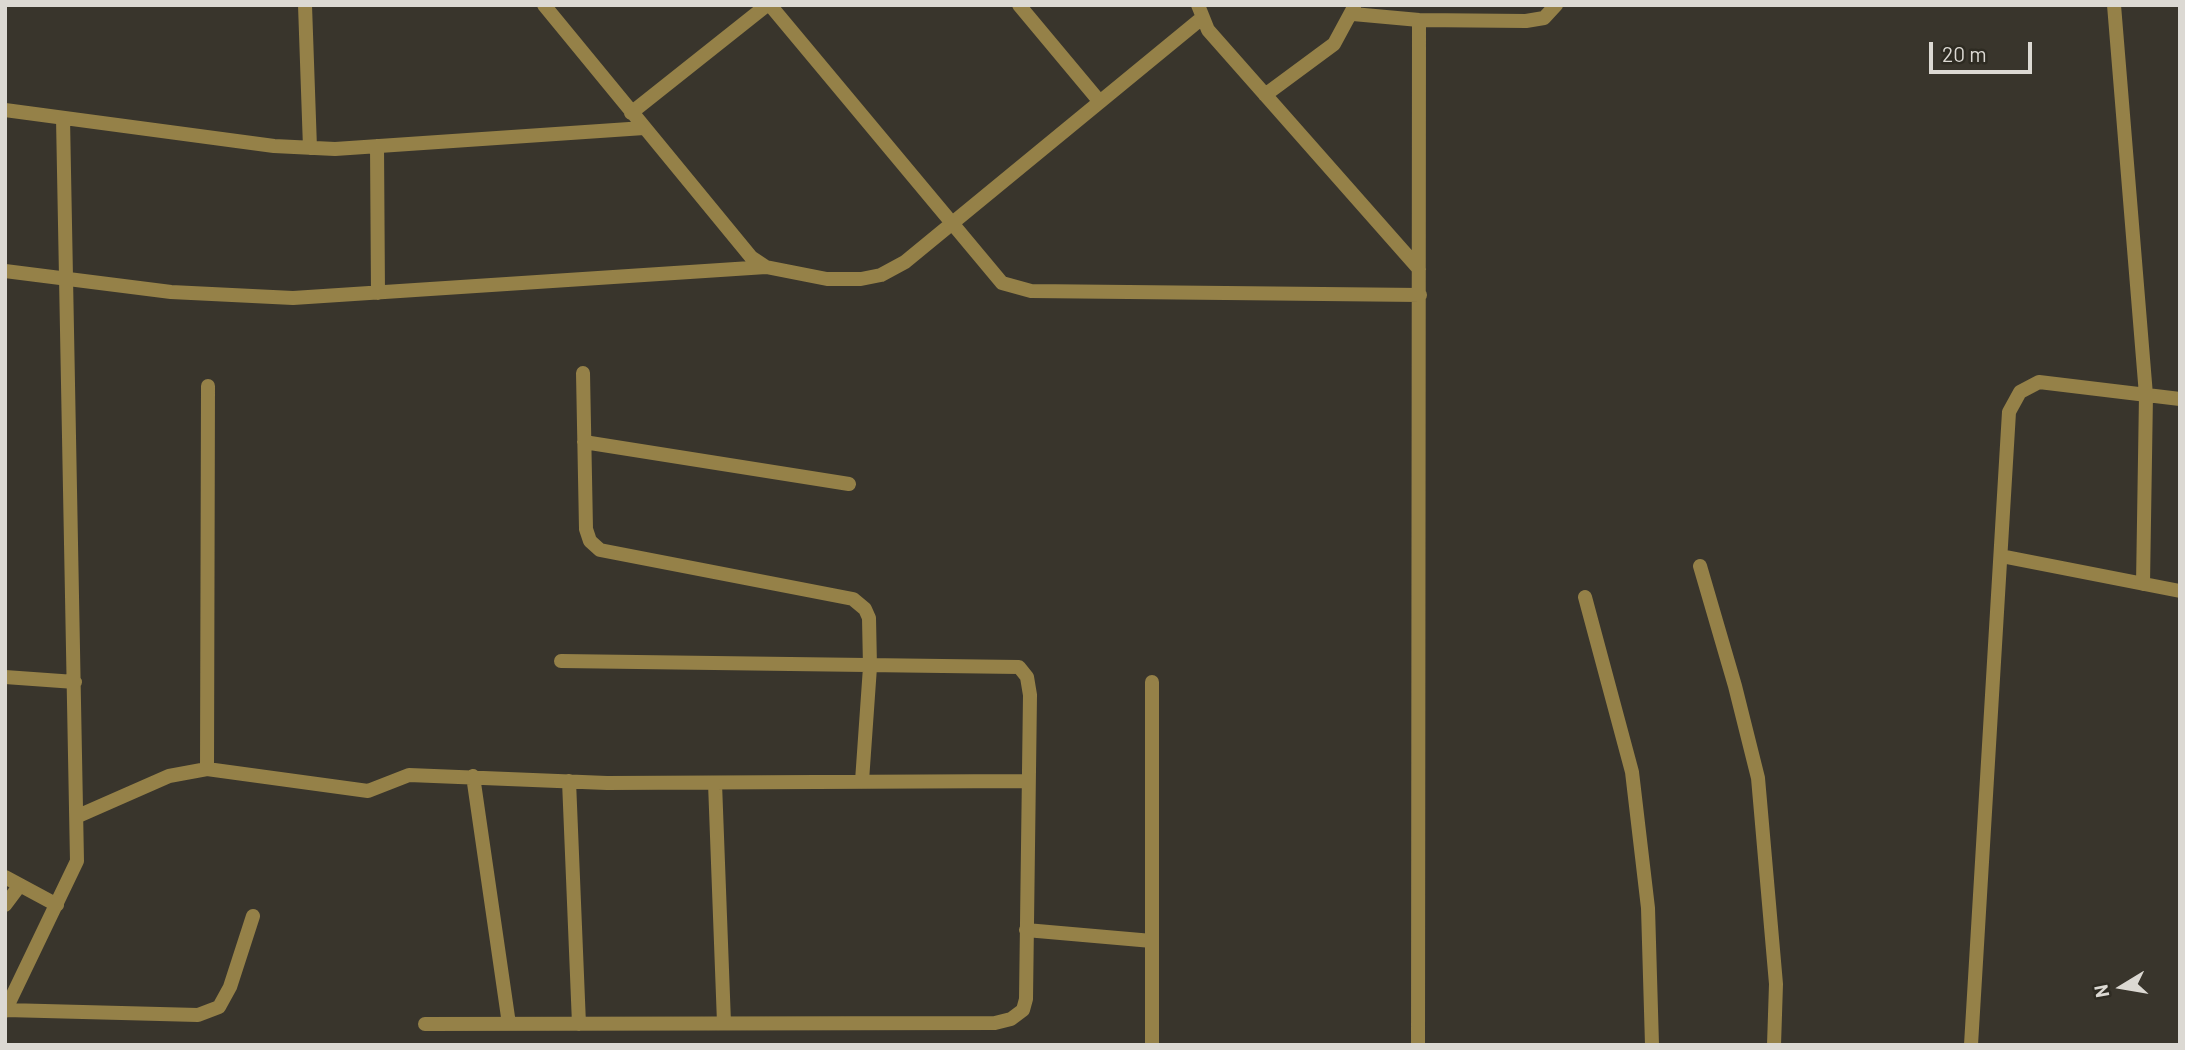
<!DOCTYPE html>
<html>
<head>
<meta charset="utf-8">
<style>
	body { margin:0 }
	#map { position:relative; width:2185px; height:1050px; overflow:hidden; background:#39352c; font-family:Barlow,sans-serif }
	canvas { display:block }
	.frame { position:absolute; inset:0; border:7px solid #dcd9d3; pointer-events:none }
	.north { position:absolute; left:2087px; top:952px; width:70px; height:70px; -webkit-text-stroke:5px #2e2b22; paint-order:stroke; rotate:259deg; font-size:19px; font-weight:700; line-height:28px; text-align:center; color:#dcd9d3 }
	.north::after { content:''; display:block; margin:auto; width:24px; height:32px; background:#dcd9d3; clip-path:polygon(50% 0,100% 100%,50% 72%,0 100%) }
	.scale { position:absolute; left:1929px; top:42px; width:103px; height:32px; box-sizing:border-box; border:4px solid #dcd9d3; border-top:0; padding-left:9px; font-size:21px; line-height:24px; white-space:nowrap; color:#dcd9d3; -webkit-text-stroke:5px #2e2b22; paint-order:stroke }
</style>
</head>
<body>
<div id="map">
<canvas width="2185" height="1050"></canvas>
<div class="frame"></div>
<div class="north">N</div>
<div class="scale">20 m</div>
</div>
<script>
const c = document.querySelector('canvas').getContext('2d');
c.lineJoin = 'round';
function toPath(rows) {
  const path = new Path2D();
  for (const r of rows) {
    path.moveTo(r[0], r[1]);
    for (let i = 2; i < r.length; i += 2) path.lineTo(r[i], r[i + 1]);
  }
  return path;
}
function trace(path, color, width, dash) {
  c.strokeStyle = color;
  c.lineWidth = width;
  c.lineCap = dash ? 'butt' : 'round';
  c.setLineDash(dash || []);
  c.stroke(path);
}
trace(toPath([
	[305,5,310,148],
	[544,5,751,257,766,267,827,279,861,279,881,275,905,262,1202,18],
	[770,5,1002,283,1031,291,1420,295],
	[1019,5,1100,102],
	[1198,5,1208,30,1419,269],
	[2114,5,2146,395,2143,584],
	[1353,14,1419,20,1526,21,1544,18,1556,5],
	[1265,95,1334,44,1354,7],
	[5,110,274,146,335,149,644,128],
	[631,113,767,5],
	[377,146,378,293],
	[5,271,171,292,293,298,766,267],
	[583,373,586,529,590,541,600,550,853,599,865,609,869,618,870,667,862,781],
	[584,442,849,484],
	[2001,556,2180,591],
	[1700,566,1735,686,1758,778,1776,984,1774,1045],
	[1585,597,1632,772,1648,908,1652,1045],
	[5,677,75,682],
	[1152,682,1152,1045],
	[207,769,208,386],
	[473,776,509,1024],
	[569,781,579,1024],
	[715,783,724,1023],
	[78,816,169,776,207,769,368,791,409,775,607,783,1026,781],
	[5,877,57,905],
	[5,905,20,885],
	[1026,930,1152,941],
	[6,1010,198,1015,219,1007,230,987,253,916],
	[5,1011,77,861,63,118],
	[425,1024,995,1023,1011,1019,1023,1010,1026,999,1030,695,1027,677,1019,667,561,661],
	[1418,1045,1419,20],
	[1971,1045,2009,412,2020,392,2039,382,2180,399]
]), '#958148', 14);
</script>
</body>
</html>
